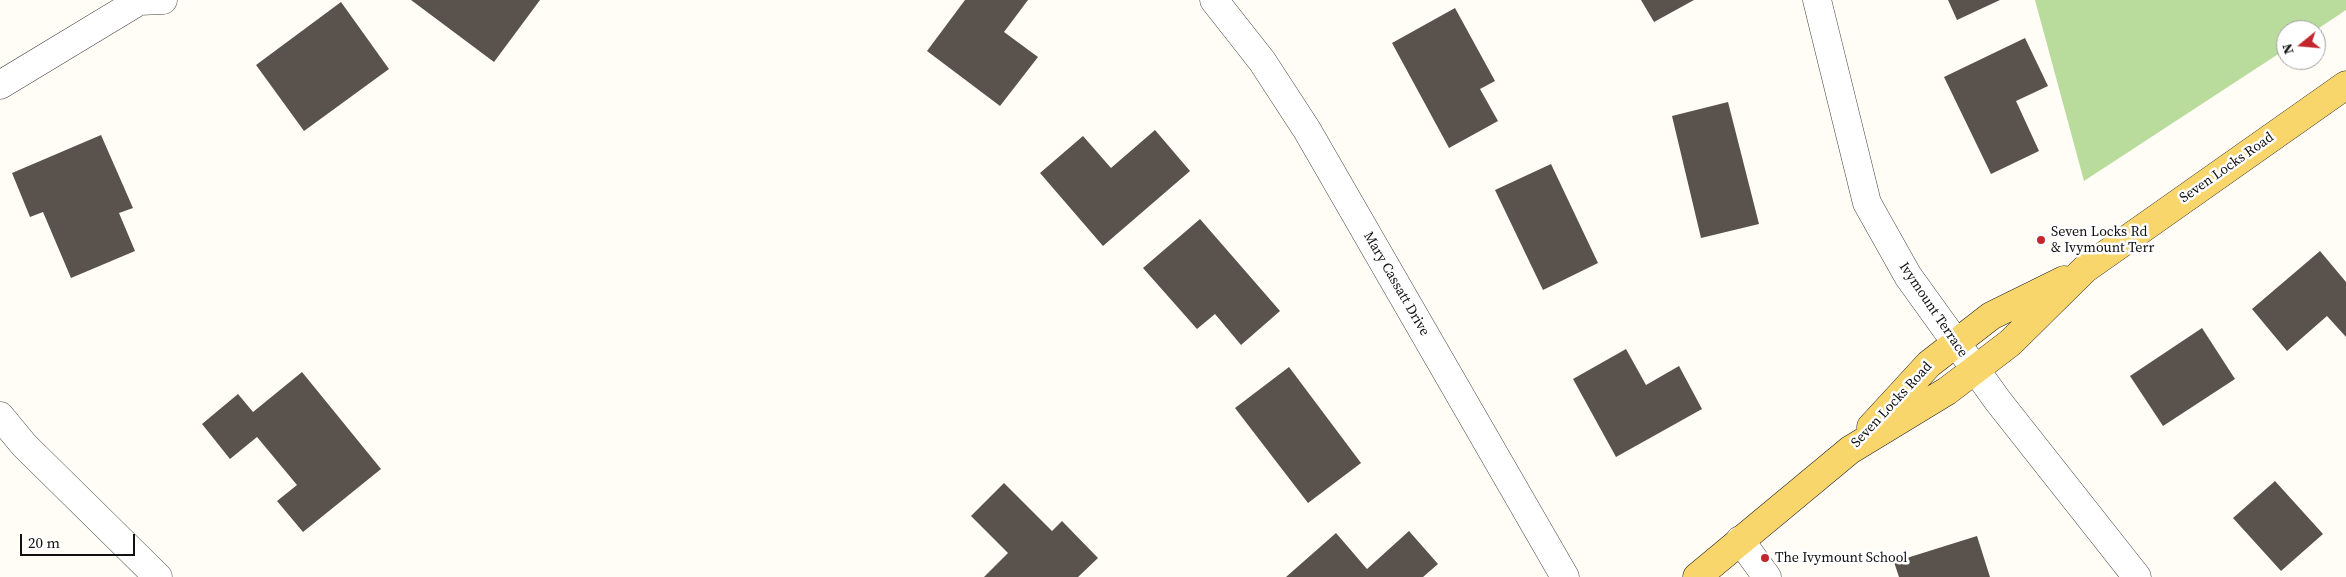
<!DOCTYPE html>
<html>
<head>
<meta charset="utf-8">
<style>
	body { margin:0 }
	#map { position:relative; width:2346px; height:577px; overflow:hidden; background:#fffdf5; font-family:"Source Serif 4",serif }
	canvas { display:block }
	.north { position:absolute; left:2276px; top:20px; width:50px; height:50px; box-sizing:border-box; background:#fff; border:1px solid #a0a0a0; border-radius:50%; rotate:253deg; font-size:14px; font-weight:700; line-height:20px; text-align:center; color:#111 }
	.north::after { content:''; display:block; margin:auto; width:18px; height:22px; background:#c4262e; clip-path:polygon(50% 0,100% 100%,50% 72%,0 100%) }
	.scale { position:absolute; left:20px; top:534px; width:115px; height:22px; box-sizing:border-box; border:2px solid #111; border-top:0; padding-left:6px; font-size:15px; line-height:18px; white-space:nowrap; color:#111; -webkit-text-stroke:4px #fff; paint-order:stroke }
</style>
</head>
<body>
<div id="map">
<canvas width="2346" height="577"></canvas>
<div class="north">N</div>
<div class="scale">20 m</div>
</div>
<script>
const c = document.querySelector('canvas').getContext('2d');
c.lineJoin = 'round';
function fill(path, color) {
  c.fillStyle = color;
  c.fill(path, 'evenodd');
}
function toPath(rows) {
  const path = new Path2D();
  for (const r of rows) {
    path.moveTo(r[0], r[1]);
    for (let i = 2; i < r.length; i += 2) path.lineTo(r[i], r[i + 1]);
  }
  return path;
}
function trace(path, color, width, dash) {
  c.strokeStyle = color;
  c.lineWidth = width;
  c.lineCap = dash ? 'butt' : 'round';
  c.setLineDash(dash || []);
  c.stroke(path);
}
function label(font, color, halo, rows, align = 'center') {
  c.font = font + ' "Source Serif 4",serif';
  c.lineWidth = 5;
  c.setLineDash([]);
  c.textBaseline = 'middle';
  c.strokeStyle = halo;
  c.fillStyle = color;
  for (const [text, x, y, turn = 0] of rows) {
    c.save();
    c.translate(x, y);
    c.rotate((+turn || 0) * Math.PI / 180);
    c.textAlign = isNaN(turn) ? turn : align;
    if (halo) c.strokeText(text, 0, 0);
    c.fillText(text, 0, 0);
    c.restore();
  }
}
fill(toPath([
	[2035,0,2346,0,2346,10,2316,30,2286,30,2286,49,2084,181]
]), '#b9dc9c');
fill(toPath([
	[411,0,540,0,494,62],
	[965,0,1028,0,1004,32,1038,57,1000,106,927,51],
	[1641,0,1694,0,1654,22],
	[1948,0,2000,0,1957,20],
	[341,2,389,69,304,131,256,65],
	[1455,8,1495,81,1480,89,1498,121,1449,148,1392,43],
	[2025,38,2048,86,2016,101,2039,151,1991,174,1944,77],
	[1728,102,1759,224,1701,238,1672,116],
	[1155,130,1190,171,1103,246,1040,173,1083,136,1111,168],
	[101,135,133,208,119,213,135,251,71,278,43,212,30,217,12,173],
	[1551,164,1598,263,1543,290,1495,190],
	[1200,219,1280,311,1241,345,1215,314,1197,329,1143,268],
	[2320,251,2346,282,2346,337,2327,316,2287,351,2252,309],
	[2202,328,2235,379,2163,426,2130,376],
	[1626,349,1646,385,1679,366,1702,409,1616,457,1573,379],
	[1289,367,1361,463,1308,503,1235,408],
	[302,372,381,469,303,532,277,501,297,485,257,437,230,459,202,424,238,394,253,412],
	[2275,481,2323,534,2281,571,2233,518],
	[1004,483,1052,531,1062,521,1098,558,1078,577,984,577,1008,553,971,516],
	[1409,531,1438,564,1423,577,1286,577,1336,533,1367,569],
	[1977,536,1990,577,1899,577,1894,562]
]), '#5a524d');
const minor = toPath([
	[1214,0,1262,61,1307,130,1565,577],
	[1817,0,1867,203,1908,276,1998,401,2137,577],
	[0,85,139,1,163,0],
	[0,416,24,445,158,577],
	[1740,540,1767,577]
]);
const major = toPath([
	[1871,427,1929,364,1991,316,2064,280],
	[1697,577,1850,450,1947,391,2010,343,2085,269,2346,85]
]);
trace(minor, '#444', 29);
trace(major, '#222', 29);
trace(minor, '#fff', 28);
trace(major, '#f9d66b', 28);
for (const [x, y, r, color] of [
	[2041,240,5,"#c4262e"],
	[1765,558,5,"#c4262e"]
]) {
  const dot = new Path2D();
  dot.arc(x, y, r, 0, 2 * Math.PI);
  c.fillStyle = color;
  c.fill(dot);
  trace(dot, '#fff', 2);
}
label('14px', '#111', '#fff', [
	["Seven Locks Road",2227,168,-35],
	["Mary Cassatt Drive",1396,284,60],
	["Ivymount Terrace",1933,310,56],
	["Seven Locks Road",1892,405,-47]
]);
label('14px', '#111', '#fff', [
	["Seven Locks Rd",2051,232],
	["& Ivymount Terr",2051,248],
	["The Ivymount School",1775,558]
], 'left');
</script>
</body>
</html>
